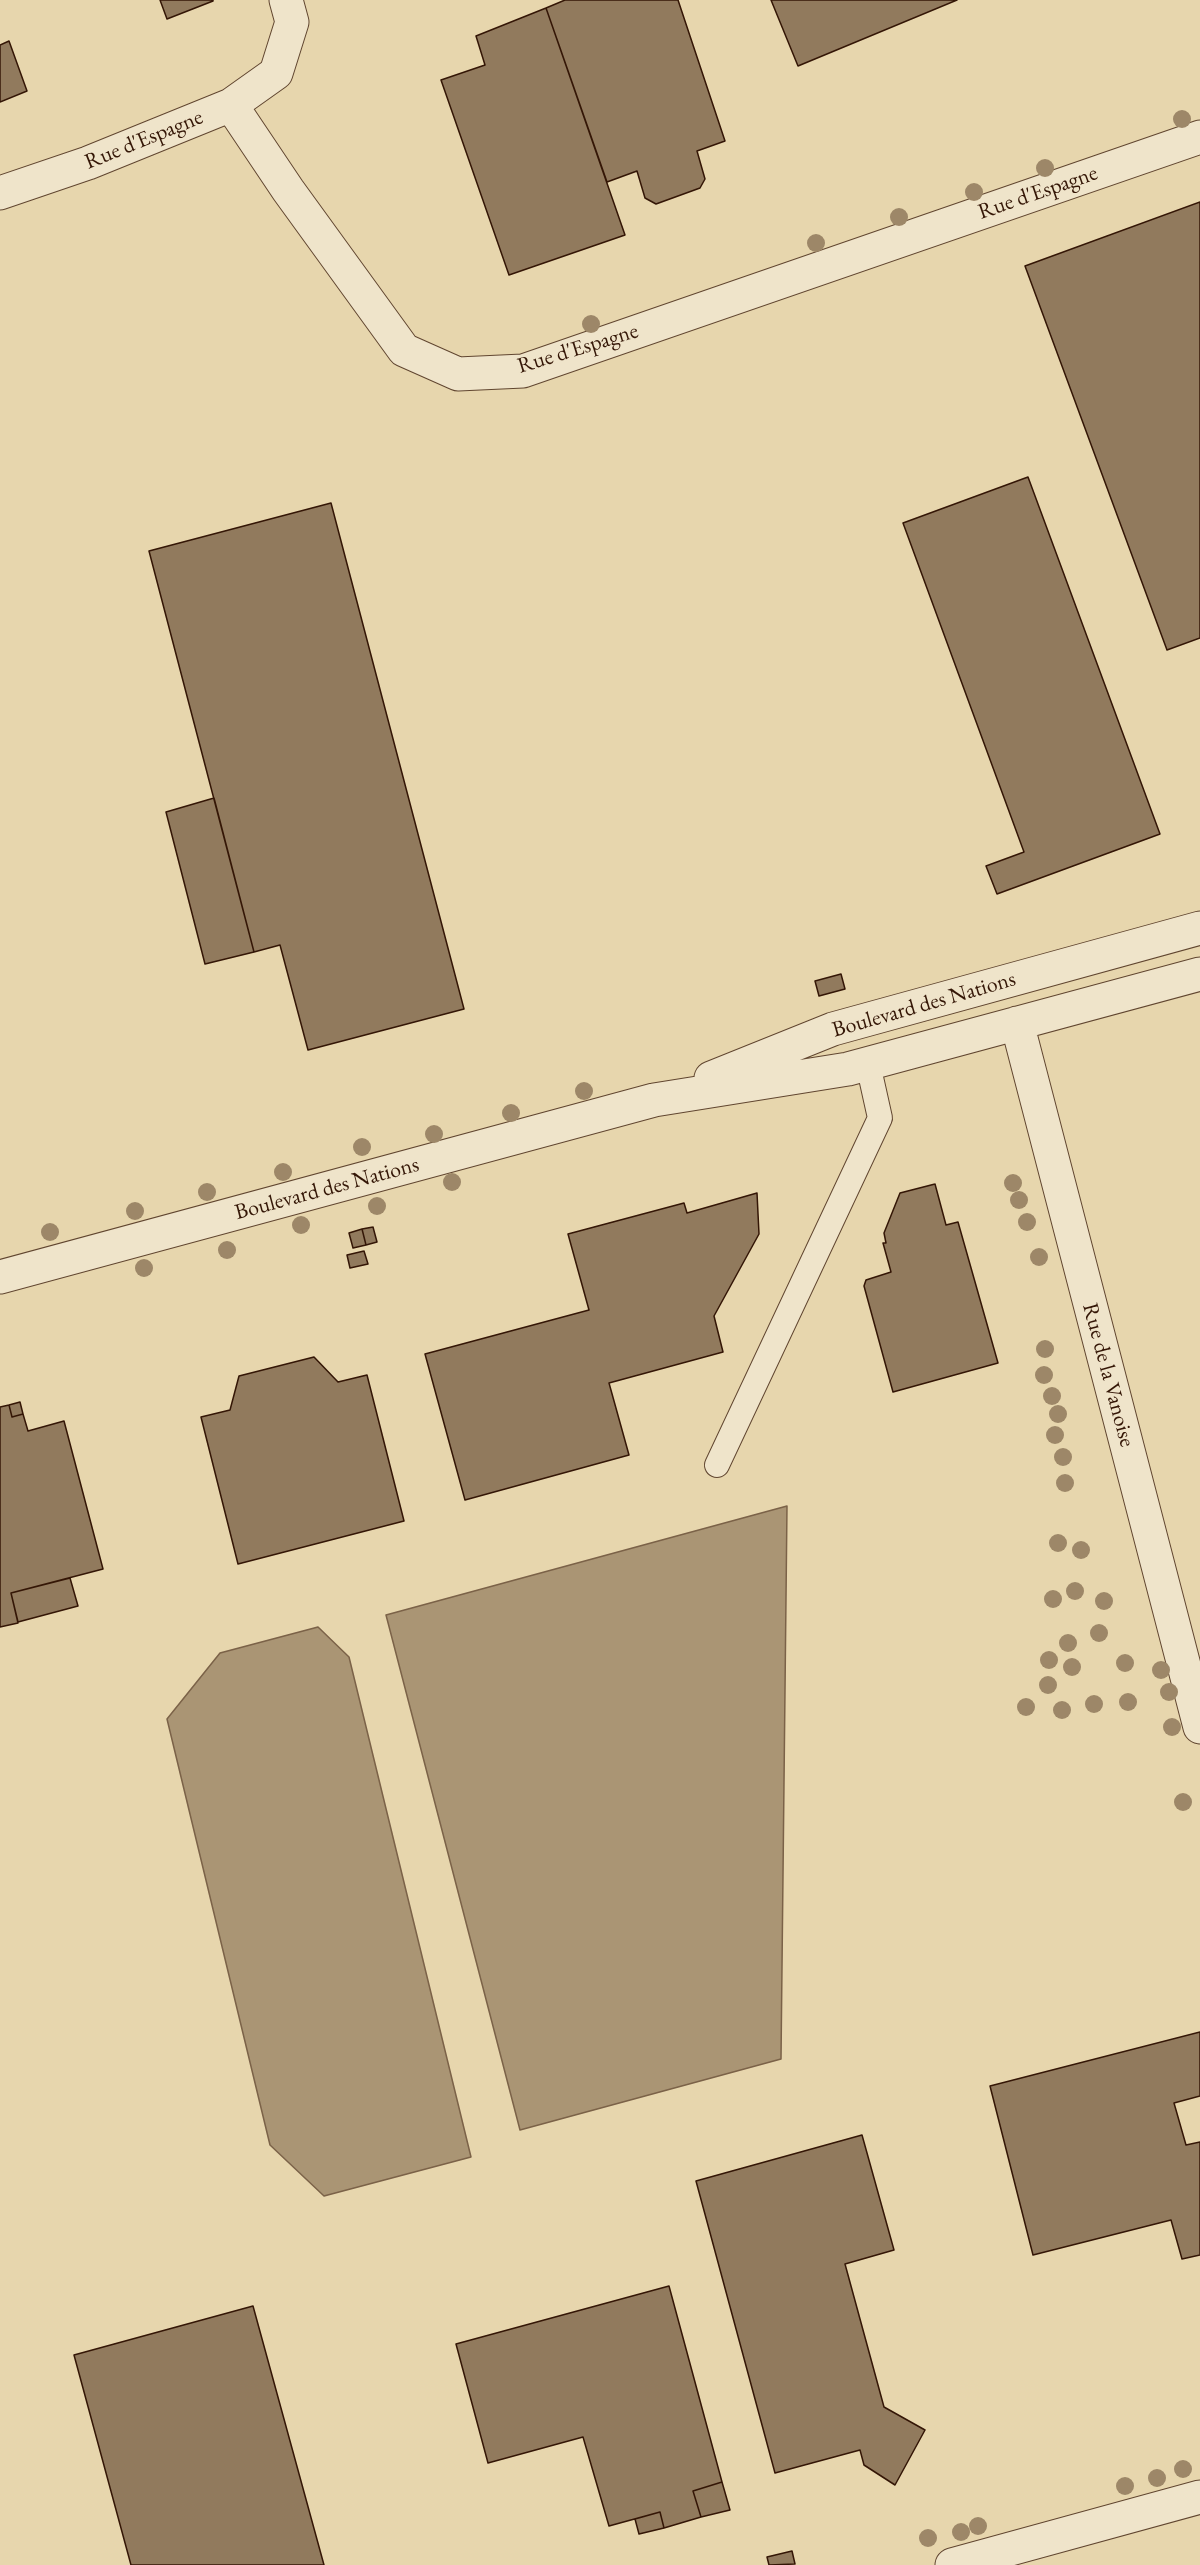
<!DOCTYPE html>
<html>
<head>
<meta charset="utf-8">
<style>
	body { margin:0 }
	canvas { display:block; background:#e7d6ad }
</style>
</head>
<body>
<canvas width="1200" height="2565"></canvas>
<script>
const c = document.querySelector('canvas').getContext('2d');
c.lineJoin = 'round';
function fill(path, color) {
  c.fillStyle = color;
  c.fill(path, 'evenodd');
}
function toPath(rows) {
  const path = new Path2D();
  for (const r of rows) {
    path.moveTo(r[0], r[1]);
    for (let i = 2; i < r.length; i += 2) path.lineTo(r[i], r[i + 1]);
  }
  return path;
}
function trace(path, color, width, dash) {
  c.strokeStyle = color;
  c.lineWidth = width;
  c.lineCap = dash ? 'butt' : 'round';
  c.setLineDash(dash || []);
  c.stroke(path);
}
function label(font, color, halo, rows, align = 'center') {
  c.font = font + ' "EB Garamond",serif';
  c.lineWidth = 4.5;
  c.setLineDash([]);
  c.textBaseline = 'middle';
  c.strokeStyle = halo;
  c.fillStyle = color;
  for (const [text, x, y, turn = 0] of rows) {
    c.save();
    c.translate(x, y);
    c.rotate((+turn || 0) * Math.PI / 180);
    c.textAlign = isNaN(turn) ? turn : align;
    if (halo) c.strokeText(text, 0, 0);
    c.fillText(text, 0, 0);
    c.restore();
  }
}
const water = toPath([
	[787,1506,781,2059,520,2130,386,1615,787,1506],
	[318,1627,349,1657,471,2157,324,2196,270,2145,167,1719,220,1653,318,1627]
]);
fill(water, '#aa9574');
trace(water, '#7b6248', 1.5);
const building = toPath([
	[160,0,213,0,213,1,167,19,160,0],
	[565,0,678,0,725,141,697,151,705,179,700,188,656,204,645,198,637,171,607,182,546,8,565,0],
	[771,0,957,0,798,66,771,0],
	[546,8,625,235,509,275,441,80,485,65,476,36,546,8],
	[9,41,27,91,0,102,0,45,9,41],
	[1200,202,1200,638,1167,650,1025,266,1200,202],
	[1028,477,1160,834,997,894,986,866,1024,852,903,523,1028,477],
	[331,503,464,1009,308,1050,280,945,254,952,149,551,331,503],
	[214,798,254,952,205,964,166,812,214,798],
	[841,974,845,989,819,996,815,981,841,974],
	[935,1184,946,1225,958,1222,998,1363,893,1392,864,1286,866,1280,891,1272,883,1243,886,1243,884,1233,900,1193,935,1184],
	[757,1193,759,1234,714,1316,723,1352,609,1383,629,1455,465,1500,425,1354,589,1310,568,1234,684,1203,687,1213,757,1193],
	[373,1227,377,1242,366,1245,362,1229,373,1227],
	[362,1229,366,1245,353,1248,349,1233,362,1229],
	[364,1251,368,1264,350,1268,347,1255,364,1251],
	[314,1357,338,1382,367,1375,404,1521,238,1564,201,1417,230,1410,239,1376,314,1357],
	[20,1402,23,1414,12,1417,9,1405,20,1402],
	[9,1405,12,1417,23,1414,28,1431,64,1421,103,1569,11,1593,18,1623,0,1627,0,1407,9,1405],
	[70,1578,78,1606,18,1622,11,1593,70,1578],
	[1200,2032,1200,2096,1174,2103,1186,2145,1200,2142,1200,2255,1182,2259,1171,2220,1033,2255,990,2086,1200,2032],
	[862,2135,894,2250,845,2264,884,2407,925,2430,895,2485,864,2465,860,2450,775,2473,696,2181,862,2135],
	[669,2286,722,2482,693,2491,701,2517,664,2528,660,2512,609,2526,583,2437,488,2463,456,2344,669,2286],
	[253,2306,324,2565,131,2565,74,2355,253,2306],
	[722,2482,730,2510,701,2517,693,2491,722,2482],
	[660,2512,664,2528,639,2534,635,2519,660,2512],
	[792,2551,795,2564,769,2565,767,2557,792,2551]
]);
fill(building, '#917a5d');
trace(building, '#341606', 1.5);
const service = toPath([
	[717,1465,880,1118,868,1064]
]);
const minor = toPath([
	[231,105,276,73,292,22,286,0],
	[0,193,88,163,231,105,288,190,404,350,458,374,523,371,1200,137],
	[1017,1023,1200,1727],
	[711,1078,833,1029,1200,928],
	[0,1277,654,1100,848,1069,1200,974],
	[952,2565,1200,2497]
]);
trace(service, '#614630', 26);
trace(minor, '#614630', 35);
trace(service, '#efe4ca', 24);
trace(minor, '#efe4ca', 33);
c.fillStyle = '#9d8768';
for (const [x, y] of [
	[1182,119],
	[1045,168],
	[974,192],
	[899,217],
	[816,243],
	[591,324],
	[584,1091],
	[511,1113],
	[434,1134],
	[362,1147],
	[283,1172],
	[452,1182],
	[1013,1183],
	[207,1192],
	[1019,1200],
	[377,1206],
	[135,1211],
	[1027,1222],
	[301,1225],
	[50,1232],
	[227,1250],
	[1039,1257],
	[144,1268],
	[1045,1349],
	[1044,1375],
	[1052,1396],
	[1058,1414],
	[1055,1435],
	[1063,1457],
	[1065,1483],
	[1058,1543],
	[1081,1550],
	[1075,1591],
	[1053,1599],
	[1104,1601],
	[1099,1633],
	[1068,1643],
	[1049,1660],
	[1125,1663],
	[1072,1667],
	[1161,1670],
	[1048,1685],
	[1169,1692],
	[1128,1702],
	[1094,1704],
	[1026,1707],
	[1062,1710],
	[1172,1727],
	[1183,1802],
	[1183,2469],
	[1157,2478],
	[1125,2486],
	[978,2526],
	[961,2532],
	[928,2538]
]) {
  c.beginPath();
  c.arc(x, y, 9, 0, 2 * Math.PI);
  c.fill();
}
label('22px', '#341606', '#efe4ca', [
	["Rue d'Espagne",144,140,-22],
	["Rue d'Espagne",1038,193,-19],
	["Rue d'Espagne",578,349,-17],
	["Boulevard des Nations",924,1005,-16],
	["Boulevard des Nations",327,1189,-15],
	["Rue de la Vanoise",1108,1375,75]
]);
</script>
</body>
</html>
